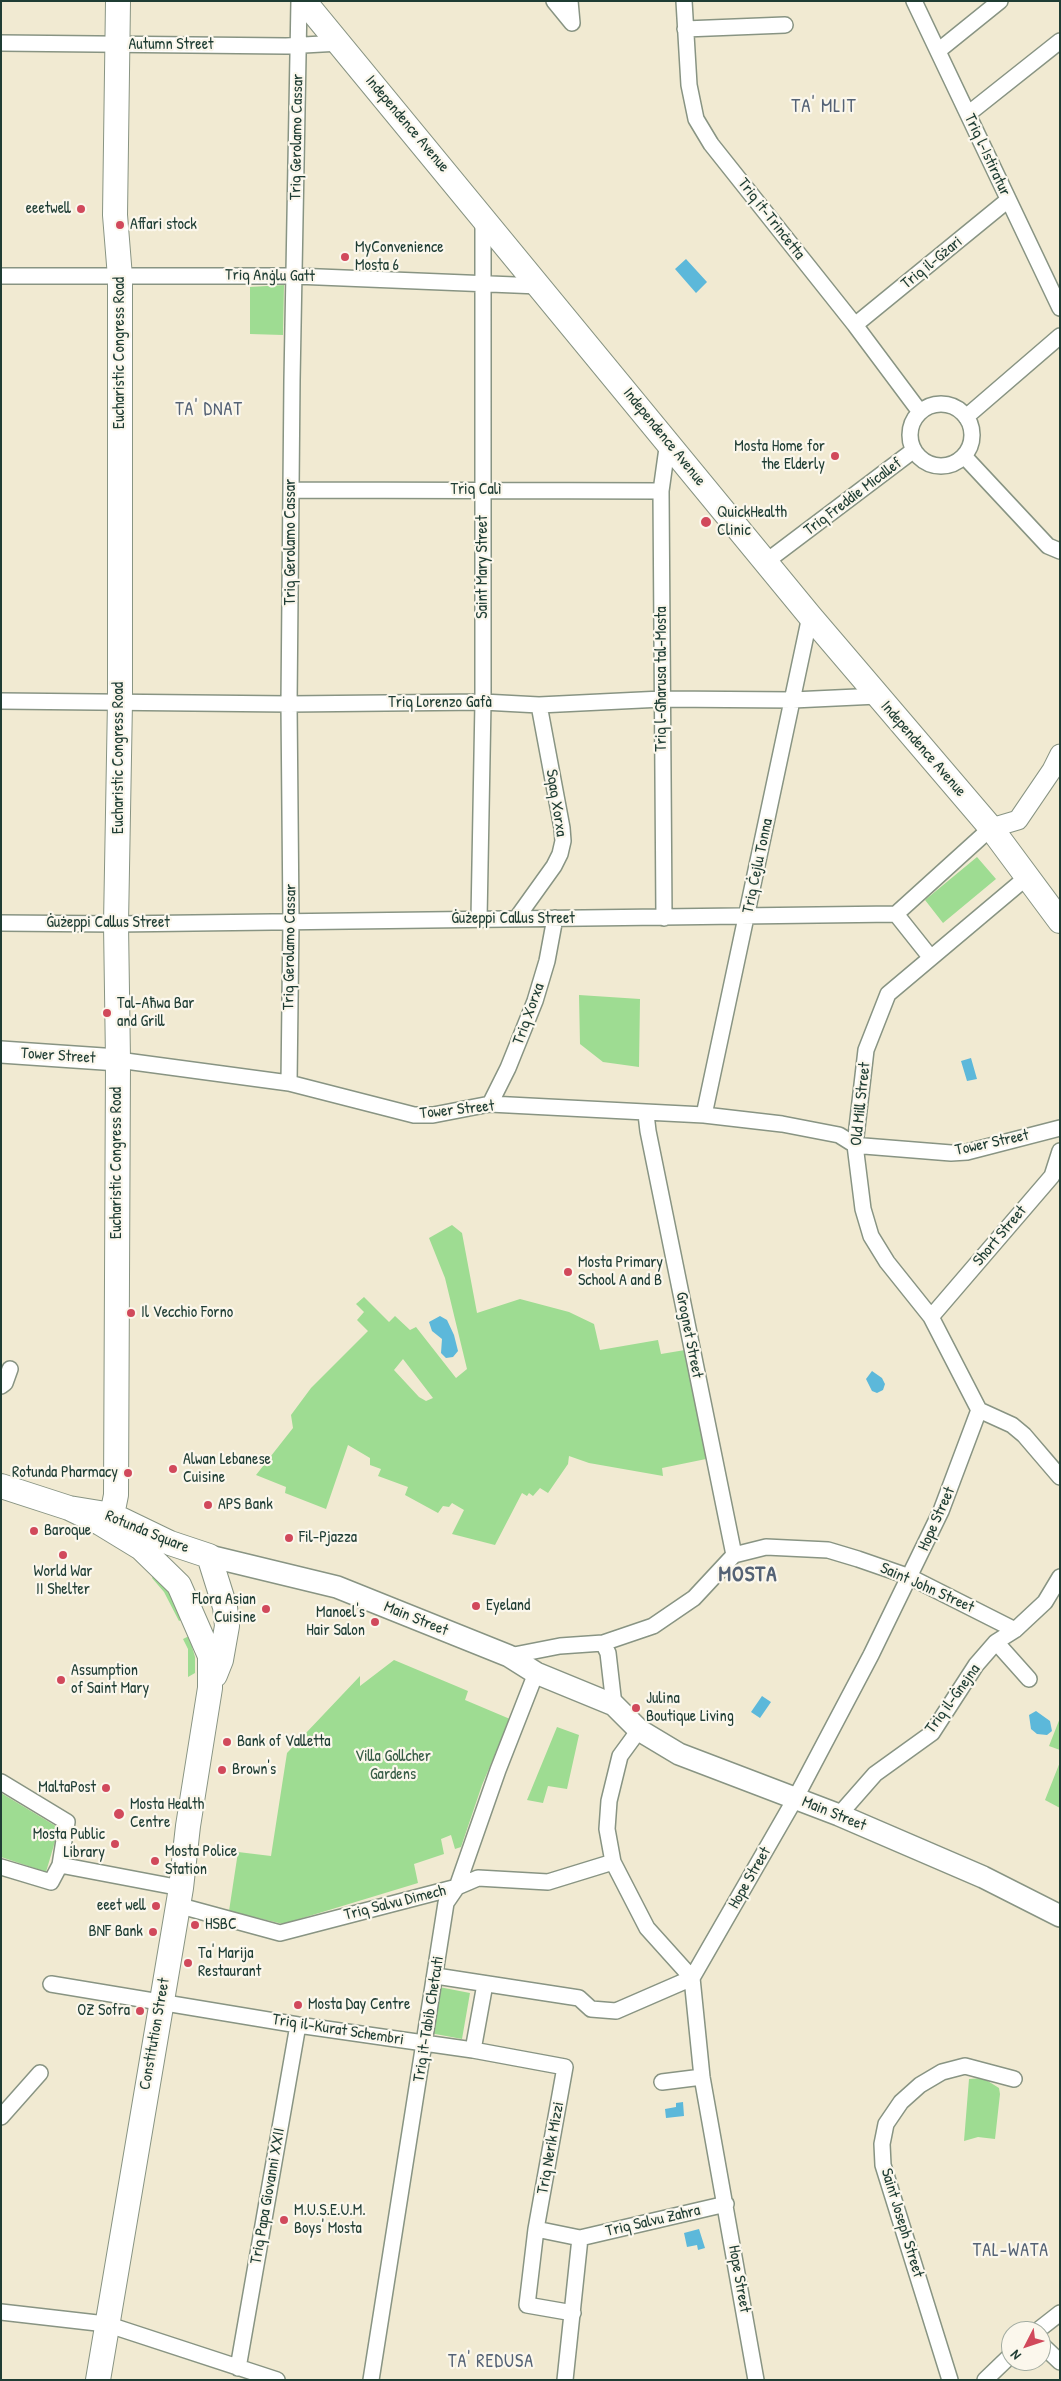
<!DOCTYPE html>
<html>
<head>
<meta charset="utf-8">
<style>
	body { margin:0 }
	#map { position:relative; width:1061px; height:2381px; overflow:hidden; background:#f1ead2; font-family:"Patrick Hand",sans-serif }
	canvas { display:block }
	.frame { position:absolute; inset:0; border:2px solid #1f3d34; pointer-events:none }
	.north { position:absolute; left:1001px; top:2321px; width:50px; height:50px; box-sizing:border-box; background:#fbf7ec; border:1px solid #a3ada2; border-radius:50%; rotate:229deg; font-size:14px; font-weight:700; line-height:20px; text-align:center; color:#1f3d34 }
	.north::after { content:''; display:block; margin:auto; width:18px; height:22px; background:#d1495b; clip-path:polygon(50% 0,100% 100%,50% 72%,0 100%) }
</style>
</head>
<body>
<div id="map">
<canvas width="1061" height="2381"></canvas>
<div class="frame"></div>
<div class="north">N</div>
</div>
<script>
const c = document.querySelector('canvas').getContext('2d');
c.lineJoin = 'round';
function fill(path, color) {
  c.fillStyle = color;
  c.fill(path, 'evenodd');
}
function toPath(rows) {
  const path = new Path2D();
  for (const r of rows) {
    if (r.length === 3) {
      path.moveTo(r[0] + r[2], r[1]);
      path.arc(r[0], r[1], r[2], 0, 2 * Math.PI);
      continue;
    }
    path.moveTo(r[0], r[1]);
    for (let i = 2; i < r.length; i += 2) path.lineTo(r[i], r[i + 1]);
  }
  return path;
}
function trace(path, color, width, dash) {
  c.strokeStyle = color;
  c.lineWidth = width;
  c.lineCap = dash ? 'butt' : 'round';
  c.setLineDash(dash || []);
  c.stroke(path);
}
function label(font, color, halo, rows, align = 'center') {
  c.font = font + ' "Patrick Hand",sans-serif';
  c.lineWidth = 4.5;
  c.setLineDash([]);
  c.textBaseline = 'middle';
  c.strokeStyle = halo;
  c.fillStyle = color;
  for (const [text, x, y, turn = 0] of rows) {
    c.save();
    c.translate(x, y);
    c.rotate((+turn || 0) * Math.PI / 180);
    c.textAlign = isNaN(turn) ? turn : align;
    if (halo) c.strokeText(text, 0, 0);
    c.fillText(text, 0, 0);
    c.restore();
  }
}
fill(toPath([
	[284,285,283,335,250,334,250,287],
	[977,857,996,879,943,923,925,900],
	[579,995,640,999,639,1067,603,1062,580,1044],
	[452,1225,462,1233,477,1313,520,1299,569,1312,594,1324,600,1350,658,1340,661,1354,685,1350,706,1459,662,1468,663,1476,589,1463,569,1456,568,1464,548,1493,540,1488,533,1496,529,1493,527,1496,522,1493,495,1545,452,1534,464,1510,452,1503,449,1507,443,1506,438,1513,405,1495,408,1487,378,1476,381,1469,370,1465,370,1458,348,1445,326,1509,285,1493,286,1487,256,1475,293,1428,291,1415,311,1388,368,1331,357,1320,364,1312,356,1304,364,1297,389,1322,395,1316,410,1330,416,1327,456,1378,467,1369,445,1278,429,1238],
	[403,1359,433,1398,426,1401,419,1397,394,1370],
	[156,1571,170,1588,184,1619,179,1621,164,1592,152,1578],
	[189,1636,195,1657,195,1673,188,1677,188,1649,183,1639],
	[394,1660,468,1691,465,1700,510,1719,482,1785,461,1847,455,1849,451,1835,441,1839,444,1854,414,1864,418,1883,283,1924,229,1911,238,1852,271,1856,287,1753,360,1676,360,1686],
	[1060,1718,1060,1750,1049,1746],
	[557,1727,579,1735,567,1789,548,1786,543,1803,527,1800],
	[1060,1762,1060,1808,1045,1800],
	[1,1793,59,1828,46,1872,1,1857],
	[439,1987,470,1993,462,2039,430,2033],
	[983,2078,999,2088,1000,2094,995,2139,978,2137,964,2141,969,2079]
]), '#9edc92');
fill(toPath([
	[686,259,707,282,696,293,675,269],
	[971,1058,977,1079,967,1081,961,1061],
	[440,1316,447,1320,454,1335,458,1351,453,1357,446,1358,441,1353,442,1339,432,1331,429,1322],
	[872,1371,882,1378,885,1384,883,1390,877,1393,872,1391,866,1379],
	[762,1696,771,1702,760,1718,751,1712],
	[1036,1711,1050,1721,1052,1731,1047,1735,1037,1734,1031,1729,1029,1715],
	[683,2102,684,2116,666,2118,665,2109,676,2107,676,2103],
	[699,2229,705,2248,698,2250,697,2245,687,2247,684,2233]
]), '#5cb8da');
const minor = toPath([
	[554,1,572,23,570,1],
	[684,1,689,85,696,119,711,144,855,325,920,412],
	[914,1,1060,308],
	[685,29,785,25],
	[1,43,286,46,340,43],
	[938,51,1000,1],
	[968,114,1060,41],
	[1,276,295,276,539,286],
	[855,325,1008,200],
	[941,435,31],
	[966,417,1060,336],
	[964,456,1048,546,1060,551],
	[291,490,661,491],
	[767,561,914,450],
	[1,701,289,704,483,702,539,705,662,699,793,700,878,696],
	[1027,877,888,994,866,1050,855,1145,863,1209,871,1236,887,1262,931,1317,979,1410,1012,1425,1024,1435,1060,1477],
	[896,914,931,958],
	[664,918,661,491,668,441],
	[479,919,483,702,483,218],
	[516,919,554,866,560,854,563,841,562,828,539,705],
	[1,923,116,924,896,914,991,828],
	[118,1060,289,1083,414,1115,433,1115,490,1104,704,1115,782,1124,839,1135,855,1145],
	[289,1083,291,920,289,704,292,380,299,1],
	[490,1104,508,1068,535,1001,547,961,555,918],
	[646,1114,648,1131,734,1555],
	[704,1115,810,616],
	[864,1146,951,1153,967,1152,1060,1128],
	[931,1317,1052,1176,1060,1151],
	[1,1386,5,1383,10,1369],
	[996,1642,1029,1679],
	[603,1643,608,1653,614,1705],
	[509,1656,560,1646,603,1643,653,1626,694,1598,734,1555,766,1547,828,1550,858,1559,910,1577,1015,1630],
	[1,1782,67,1822,60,1865,51,1882,1,1867],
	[839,1815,875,1774,932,1733,976,1665,996,1642,1015,1630,1045,1602,1060,1577],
	[60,1865,181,1888],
	[177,1905,280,1933,457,1887,478,1878,548,1882,613,1862],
	[436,1976,579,1998,591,2009,616,2011,692,1978,647,1928,613,1862,607,1829,609,1801,620,1756,639,1730],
	[51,1984,298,2025,473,2050,565,2067,536,2229,527,2305,573,2313],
	[473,2050,485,1984],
	[662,2082,702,2077],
	[1,2117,40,2073],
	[536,2229,580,2238,726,2204],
	[1,2312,106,2324,277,2380],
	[1037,2331,1060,2313],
	[1041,2344,1060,2362],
	[238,2368,298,2025],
	[371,2380,446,1903,457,1887,498,1770,536,1673],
	[565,2380,580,2238],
	[756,2380,702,2077,692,1978,795,1799,871,1655,941,1511,979,1410],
	[950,2380,883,2165,882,2144,886,2124,901,2102,920,2085,942,2072,965,2066,1014,2079],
	[985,2380,1011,2355]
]);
const tertiary = toPath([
	[991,828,1018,820,1052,770,1060,754]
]);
const secondary = toPath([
	[1,1052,118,1060],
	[209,1556,337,1587,509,1656,536,1673,614,1705,639,1730,679,1754,839,1815,983,1877,1060,1916]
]);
const primary = toPath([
	[304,1,810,616,991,828,1060,921],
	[1,1486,69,1508,112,1515,170,1543,209,1556],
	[69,1508,100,1523,141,1548,179,1585,210,1656,210,1688,188,1826,181,1888,98,2380],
	[112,1515,116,1495,118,1060,116,924,120,701,120,277,115,215,118,1],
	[209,1556,225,1607,227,1626,221,1660,215,1675]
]);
trace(minor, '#889483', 18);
trace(tertiary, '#889483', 21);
trace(secondary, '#889483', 24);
trace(primary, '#889483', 26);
trace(minor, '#fff', 15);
trace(tertiary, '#fff', 19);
trace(secondary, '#fff', 21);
trace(primary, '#fff', 24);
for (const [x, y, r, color] of [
	[81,209,5,"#d1495b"],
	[120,225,5,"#d1495b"],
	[345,257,5,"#d1495b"],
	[835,456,5,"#d1495b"],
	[706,522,6,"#d1495b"],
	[107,1013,5,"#d1495b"],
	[568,1272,5,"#d1495b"],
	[131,1313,5,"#d1495b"],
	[173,1469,5,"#d1495b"],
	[128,1473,5,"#d1495b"],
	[208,1505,5,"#d1495b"],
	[34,1531,5,"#d1495b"],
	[289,1538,5,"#d1495b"],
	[63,1555,5,"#d1495b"],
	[476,1606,5,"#d1495b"],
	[266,1609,5,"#d1495b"],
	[375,1622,5,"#d1495b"],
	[61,1680,5,"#d1495b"],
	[636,1708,5,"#d1495b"],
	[227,1742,5,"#d1495b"],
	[222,1770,5,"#d1495b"],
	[106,1788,5,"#d1495b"],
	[119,1814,6,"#d1495b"],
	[115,1844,5,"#d1495b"],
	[155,1861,5,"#d1495b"],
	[156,1906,5,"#d1495b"],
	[195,1925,5,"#d1495b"],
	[153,1932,5,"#d1495b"],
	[188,1963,5,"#d1495b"],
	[298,2005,5,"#d1495b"],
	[140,2011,5,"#d1495b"],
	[284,2220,5,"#d1495b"]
]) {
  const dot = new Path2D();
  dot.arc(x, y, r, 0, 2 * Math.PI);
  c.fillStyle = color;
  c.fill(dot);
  trace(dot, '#fbf7ec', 2);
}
label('16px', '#1f3d34', '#fbf7ec', [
	["Autumn Street",171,45],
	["Independence Avenue",407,124,50],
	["Triq Gerolamo Cassar",297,137,-89],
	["Triq l-Istiratur",987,155,65],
	["Triq it-Trinċetta",771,219,52],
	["Triq il-Gżari",932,263,-39],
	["Triq Anġlu Gatt",270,276,1],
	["Eucharistic Congress Road",120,353,-90],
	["Independence Avenue",664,437,51],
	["Triq Calì",476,490],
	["Triq Freddie Micallef",853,497,-37],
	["Triq Gerolamo Cassar",291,542,-90],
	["Saint Mary Street",483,567,-90],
	["Triq l-Għarusa tal-Mosta",662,679,-90],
	["Triq Lorenzo Gafà",440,703],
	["Independence Avenue",923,749,49],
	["Eucharistic Congress Road",119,758,-90],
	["Sqaq Xorxa",556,803,81],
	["Triq Ċejlu Tonna",758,866,-78],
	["Ġużeppi Callus Street",513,919],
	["Ġużeppi Callus Street",108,923],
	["Triq Gerolamo Cassar",290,947,-89],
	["Triq Xorxa",529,1014,-70],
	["Tower Street",58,1056,4],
	["Old Mill Street",861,1104,-84],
	["Tower Street",457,1110,-6],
	["Tower Street",992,1143,-12],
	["Eucharistic Congress Road",117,1163,-90],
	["Short Street",1000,1236,-50],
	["Grognet Street",689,1335,79],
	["Hope Street",937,1519,-66],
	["Rotunda Square",147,1532,22],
	["Saint John Street",927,1588,24],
	["Main Street",416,1619,22],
	["Triq il-Ġnejna",953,1699,-54],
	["Main Street",834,1814,22],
	["Hope Street",750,1878,-60],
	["Triq Salvu Dimech",395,1903,-14],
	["Triq it-Tabib Chetcuti",429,2019,-81],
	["Triq il-Kurat Schembri",338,2030,9],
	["Constitution Street",155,2034,-80],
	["Triq Nerik Mizzi",551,2148,-80],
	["Triq Papa Giovanni XXII",268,2196,-80],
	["Triq Salvu Zahra",653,2221,-13],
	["Saint Joseph Street",902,2223,73],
	["Hope Street",739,2279,80]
]);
label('16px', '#1f3d34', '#fbf7ec', [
	["eeetwell",71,209,"right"],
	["Affari stock",130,225],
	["MyConvenience",355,248],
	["Mosta 6",355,266],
	["Mosta Home for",825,447,"right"],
	["the Elderly",825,465,"right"],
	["QuickHealth",717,513],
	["Clinic",717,531],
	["Tal-Aħwa Bar",117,1004],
	["and Grill",117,1022],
	["Mosta Primary",578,1263],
	["School A and B",578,1281],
	["Il Vecchio Forno",141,1313],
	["Alwan Lebanese",183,1460],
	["Cuisine",183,1478],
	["Rotunda Pharmacy",118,1473,"right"],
	["APS Bank",218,1505],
	["Baroque",44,1531],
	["Fil-Pjazza",299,1538],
	["World War",63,1572,"center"],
	["II Shelter",63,1590,"center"],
	["Flora Asian",256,1600,"right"],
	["Cuisine",256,1618,"right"],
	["Eyeland",486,1606],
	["Manoel's",365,1613,"right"],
	["Hair Salon",365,1631,"right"],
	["Assumption",71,1671],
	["of Saint Mary",71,1689],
	["Julina",646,1699],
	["Boutique Living",646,1717],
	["Bank of Valletta",237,1742],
	["Brown's",232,1770],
	["MaltaPost",96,1788,"right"],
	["Mosta Health",130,1805],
	["Centre",130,1823],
	["Mosta Public",105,1835,"right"],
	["Library",105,1853,"right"],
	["Mosta Police",165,1852],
	["Station",165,1870],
	["eeet well",146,1906,"right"],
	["HSBC",205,1925],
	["BNF Bank",143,1932,"right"],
	["Ta' Marija",198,1954],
	["Restaurant",198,1972],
	["Mosta Day Centre",308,2005],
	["OZ Sofra",130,2011,"right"],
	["M.U.S.E.U.M.",294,2211],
	["Boys' Mosta",294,2229]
], 'left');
label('16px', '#385d47', '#fbf7ec', [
	["Villa Gollcher",393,1757],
	["Gardens",393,1775]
]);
c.letterSpacing = '1px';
label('18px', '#546275', '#fbf7ec', [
	["TA' DNAT",209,410],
	["TAL-WATA",1011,2251],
	["TA' REDUSA",491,2362]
]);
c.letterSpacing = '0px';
c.letterSpacing = '1px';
label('19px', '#546275', '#fbf7ec', [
	["TA' MLIT",824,107]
]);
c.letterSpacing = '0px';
c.letterSpacing = '1px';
label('bold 21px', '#546275', '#fbf7ec', [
	["MOSTA",748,1575]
]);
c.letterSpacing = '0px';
</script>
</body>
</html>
